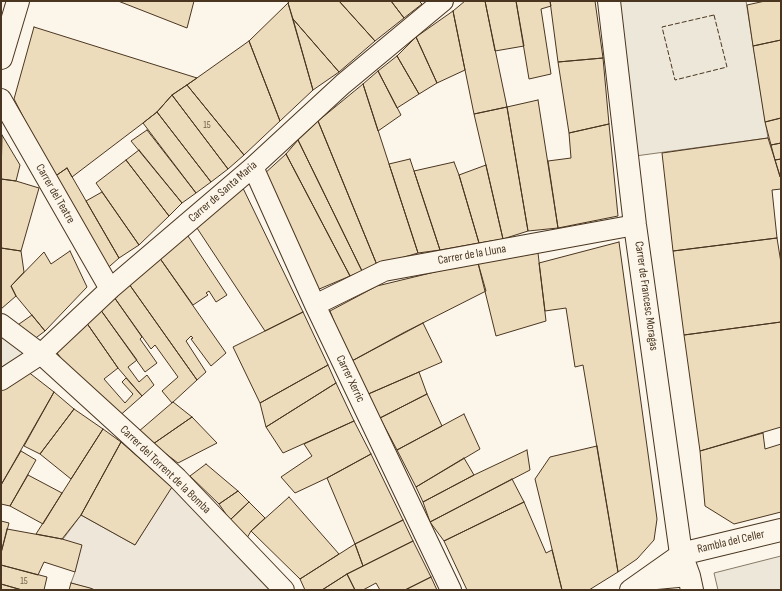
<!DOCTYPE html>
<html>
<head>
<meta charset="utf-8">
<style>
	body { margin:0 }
	#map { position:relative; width:782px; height:591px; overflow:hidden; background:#fbf6e9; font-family:"Sofia Sans Condensed",sans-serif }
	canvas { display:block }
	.frame { position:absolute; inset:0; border:2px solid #4a3520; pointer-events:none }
</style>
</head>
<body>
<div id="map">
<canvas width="782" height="591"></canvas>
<div class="frame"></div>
</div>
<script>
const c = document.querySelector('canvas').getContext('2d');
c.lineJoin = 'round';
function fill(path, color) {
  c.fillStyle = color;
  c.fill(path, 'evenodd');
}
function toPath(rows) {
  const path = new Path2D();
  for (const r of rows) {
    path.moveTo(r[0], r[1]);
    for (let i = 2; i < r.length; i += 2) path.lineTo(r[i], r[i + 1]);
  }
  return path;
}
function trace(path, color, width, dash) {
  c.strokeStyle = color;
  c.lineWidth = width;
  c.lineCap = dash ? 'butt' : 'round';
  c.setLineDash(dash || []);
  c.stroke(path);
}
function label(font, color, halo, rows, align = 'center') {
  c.font = font + ' "Sofia Sans Condensed",sans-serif';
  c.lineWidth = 3;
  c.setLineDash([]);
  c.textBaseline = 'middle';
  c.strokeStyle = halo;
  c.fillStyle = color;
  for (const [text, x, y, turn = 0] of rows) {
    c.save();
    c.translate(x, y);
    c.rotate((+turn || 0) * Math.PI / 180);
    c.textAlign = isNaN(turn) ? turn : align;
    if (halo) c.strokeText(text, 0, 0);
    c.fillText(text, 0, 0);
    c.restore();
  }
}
const green = toPath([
	[177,478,284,590,95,590,71,583,75,572,63,539,81,515,135,545,177,478]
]);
fill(green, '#ede6d9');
trace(green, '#887966', 1);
const parking = toPath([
	[609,1,746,1,768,138,628,157,609,1],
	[1,330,41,354,1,381,1,330],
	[781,556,781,590,718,590,714,573,781,556]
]);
fill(parking, '#ede7d9');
trace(parking, '#887966', 1);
const building = toPath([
	[118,1,194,1,187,28,118,1],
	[290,1,339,1,375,41,339,72,293,19,288,3,290,1],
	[339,1,391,1,404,18,375,41,339,1],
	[391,1,419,1,422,4,404,18,391,1],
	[465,1,485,1,507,107,474,114,453,11,465,1],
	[485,1,516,1,524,46,495,51,485,1],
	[516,1,550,1,551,6,541,9,551,74,529,79,516,1],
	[550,1,595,1,603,58,558,62,550,1],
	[765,1,781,1,781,40,753,46,747,5,765,1],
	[288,3,313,90,280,121,249,41,288,3],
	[453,11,465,70,437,83,416,37,453,11],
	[293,19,339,72,313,90,293,19],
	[34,27,197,78,172,95,157,112,143,123,72,177,67,168,54,177,14,99,34,27],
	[416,37,437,83,419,94,397,56,416,37],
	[781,40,781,118,765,122,753,46,781,40],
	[249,41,280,121,244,155,187,85,249,41],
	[397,56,419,94,397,108,378,71,397,56],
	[603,58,609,124,569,133,558,62,603,58],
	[378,71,401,115,378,131,363,84,378,71],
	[363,84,418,253,377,265,318,121,363,84],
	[187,85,244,155,228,169,172,95,187,85],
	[172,95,228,169,211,182,157,112,172,95],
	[538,100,558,228,528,231,507,107,538,100],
	[507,107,528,231,503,239,474,114,507,107],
	[157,112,211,182,196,193,143,123,157,112],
	[781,118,781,143,771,145,765,122,781,118],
	[318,121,377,265,362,271,298,140,318,121],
	[609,124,618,216,558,228,548,161,571,158,569,133,609,124],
	[147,130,196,193,182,203,131,141,147,130],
	[2,135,20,165,16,181,1,179,2,135],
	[768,138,781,179,781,189,772,190,777,238,673,251,662,153,768,138],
	[298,140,362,271,350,276,286,154,298,140],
	[781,143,781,159,775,160,771,145,781,143],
	[139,150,182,203,169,216,126,160,139,150],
	[286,154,350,276,317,290,263,175,286,154],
	[410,159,414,171,440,250,418,253,389,164,410,159],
	[781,159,781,176,780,177,775,160,781,159],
	[126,160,169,216,139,245,96,183,126,160],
	[454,162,459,175,479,243,440,250,414,171,454,162],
	[486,165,503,239,479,243,459,175,486,165],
	[67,168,119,258,102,273,54,177,67,168],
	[1,179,16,181,39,188,21,251,1,248,1,179],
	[241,184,303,312,265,331,195,225,241,184],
	[102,192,139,245,119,258,86,201,102,192],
	[186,233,227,295,216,302,209,291,206,293,208,295,193,305,159,257,186,233],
	[777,238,781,263,781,322,684,335,673,251,777,238],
	[619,242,657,519,654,540,637,559,618,572,583,365,575,367,566,308,545,311,539,263,619,242],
	[1,248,21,251,24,272,11,286,16,296,1,309,1,248],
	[70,251,87,287,45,331,16,296,11,286,44,252,51,264,70,251],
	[538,253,546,321,496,336,478,263,538,253],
	[159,257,226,353,211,366,191,339,193,338,191,336,186,341,206,372,197,380,129,284,159,257],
	[478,263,486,291,403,333,350,362,330,311,377,286,443,270,478,263],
	[129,284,197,380,172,403,162,391,178,377,155,345,151,349,114,297,129,284],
	[114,297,142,337,140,339,157,363,145,372,100,309,114,297],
	[100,309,137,360,128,367,139,382,147,375,154,385,142,396,118,368,86,322,100,309],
	[303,312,328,365,260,403,233,347,303,312],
	[32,315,45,331,29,343,12,329,32,315],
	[86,322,118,368,104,379,125,403,133,394,122,382,126,378,142,396,117,418,82,387,55,350,86,322],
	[781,322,781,427,700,451,684,335,781,322],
	[423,323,442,362,366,395,350,362,423,323],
	[328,365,336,383,266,427,260,403,328,365],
	[27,371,54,392,1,485,1,390,27,371],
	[419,372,427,394,380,418,366,395,419,372],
	[336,383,354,421,283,453,266,427,336,383],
	[54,392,74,409,40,454,24,446,54,392],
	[427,394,442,426,397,450,380,418,427,394],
	[173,402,192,417,153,444,138,432,173,402],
	[74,409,103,429,71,479,40,454,74,409],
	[464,414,480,449,416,487,397,450,464,414],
	[192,417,217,443,178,463,153,444,192,417],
	[354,421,371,454,327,478,295,493,281,477,312,456,304,444,354,421],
	[103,429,121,442,81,515,62,539,36,534,103,429],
	[763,433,765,449,781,444,781,512,734,524,705,506,700,451,763,433],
	[121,442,172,487,135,545,81,515,121,442],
	[597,446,618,572,589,590,562,590,535,479,550,457,597,446],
	[527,450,530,470,430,522,423,502,474,475,527,450],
	[21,451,36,460,10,506,1,504,1,485,21,451],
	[371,454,403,520,355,544,327,478,371,454],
	[464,458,474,475,423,502,416,487,464,458],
	[206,464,238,491,219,504,190,476,206,464],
	[28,475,62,493,43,524,10,506,28,475],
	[512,479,524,502,444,541,430,522,512,479],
	[238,491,249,502,230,520,219,504,238,491],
	[289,497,339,554,300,579,251,531,289,497],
	[249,502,265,518,251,531,247,538,230,520,249,502],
	[524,502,546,553,552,550,562,590,467,590,444,541,524,502],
	[403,520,413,541,363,566,355,544,403,520],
	[1,521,9,523,1,553,1,521],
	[7,529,62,539,82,545,75,572,44,562,38,575,1,565,1,553,7,529],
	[413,541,431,577,405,590,380,590,376,583,363,590,355,590,347,574,413,541],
	[355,544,363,566,347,574,322,590,305,590,300,579,355,544],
	[1,565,47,577,44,590,22,590,1,584,1,565],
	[347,574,355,590,322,590,347,574],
	[431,577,437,590,405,590,431,577],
	[71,583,90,588,95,590,69,590,71,583],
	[1,584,22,590,1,590,1,584]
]);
fill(building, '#ecdcbc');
trace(building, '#4a3520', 1);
const pedestrian = toPath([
	[1,99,110,289],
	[253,167,315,305,451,590],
	[315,305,384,271,635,225],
	[1,324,41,354,177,478,284,590],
	[1,380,41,354,110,289,253,167,343,84,443,1],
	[645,580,689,576],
	[630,590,681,554]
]);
const minor = toPath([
	[1,58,18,1]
]);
const tertiary = toPath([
	[609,1,635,225,681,554,689,576,692,590],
	[681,554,781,530]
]);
trace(pedestrian, '#4a3520', 22);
trace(minor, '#4a3520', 24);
trace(tertiary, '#4a3520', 24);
trace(pedestrian, '#fbf6e9', 20);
trace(minor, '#fbf6e9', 22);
trace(tertiary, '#fbf6e9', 22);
trace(toPath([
	[714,15,727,67,675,80,662,27,714,15]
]), '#4a3520', 1, [5, 2]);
label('10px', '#725f47', null, [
	["15",207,125],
	["15",24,581]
]);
label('12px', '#4a3520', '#fbf6e9', [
	["Carrer de Santa Maria",223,192,-41],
	["Carrer del Teatre",55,194,60],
	["Carrer de la Lluna",472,255,-10],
	["Carrer de Francesc Moragas",646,296,82],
	["Carrer Xerric",350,379,64],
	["Carrer del Torrent de la Bomba",165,470,44],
	["Rambla del Celler",731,542,-13]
]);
</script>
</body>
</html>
